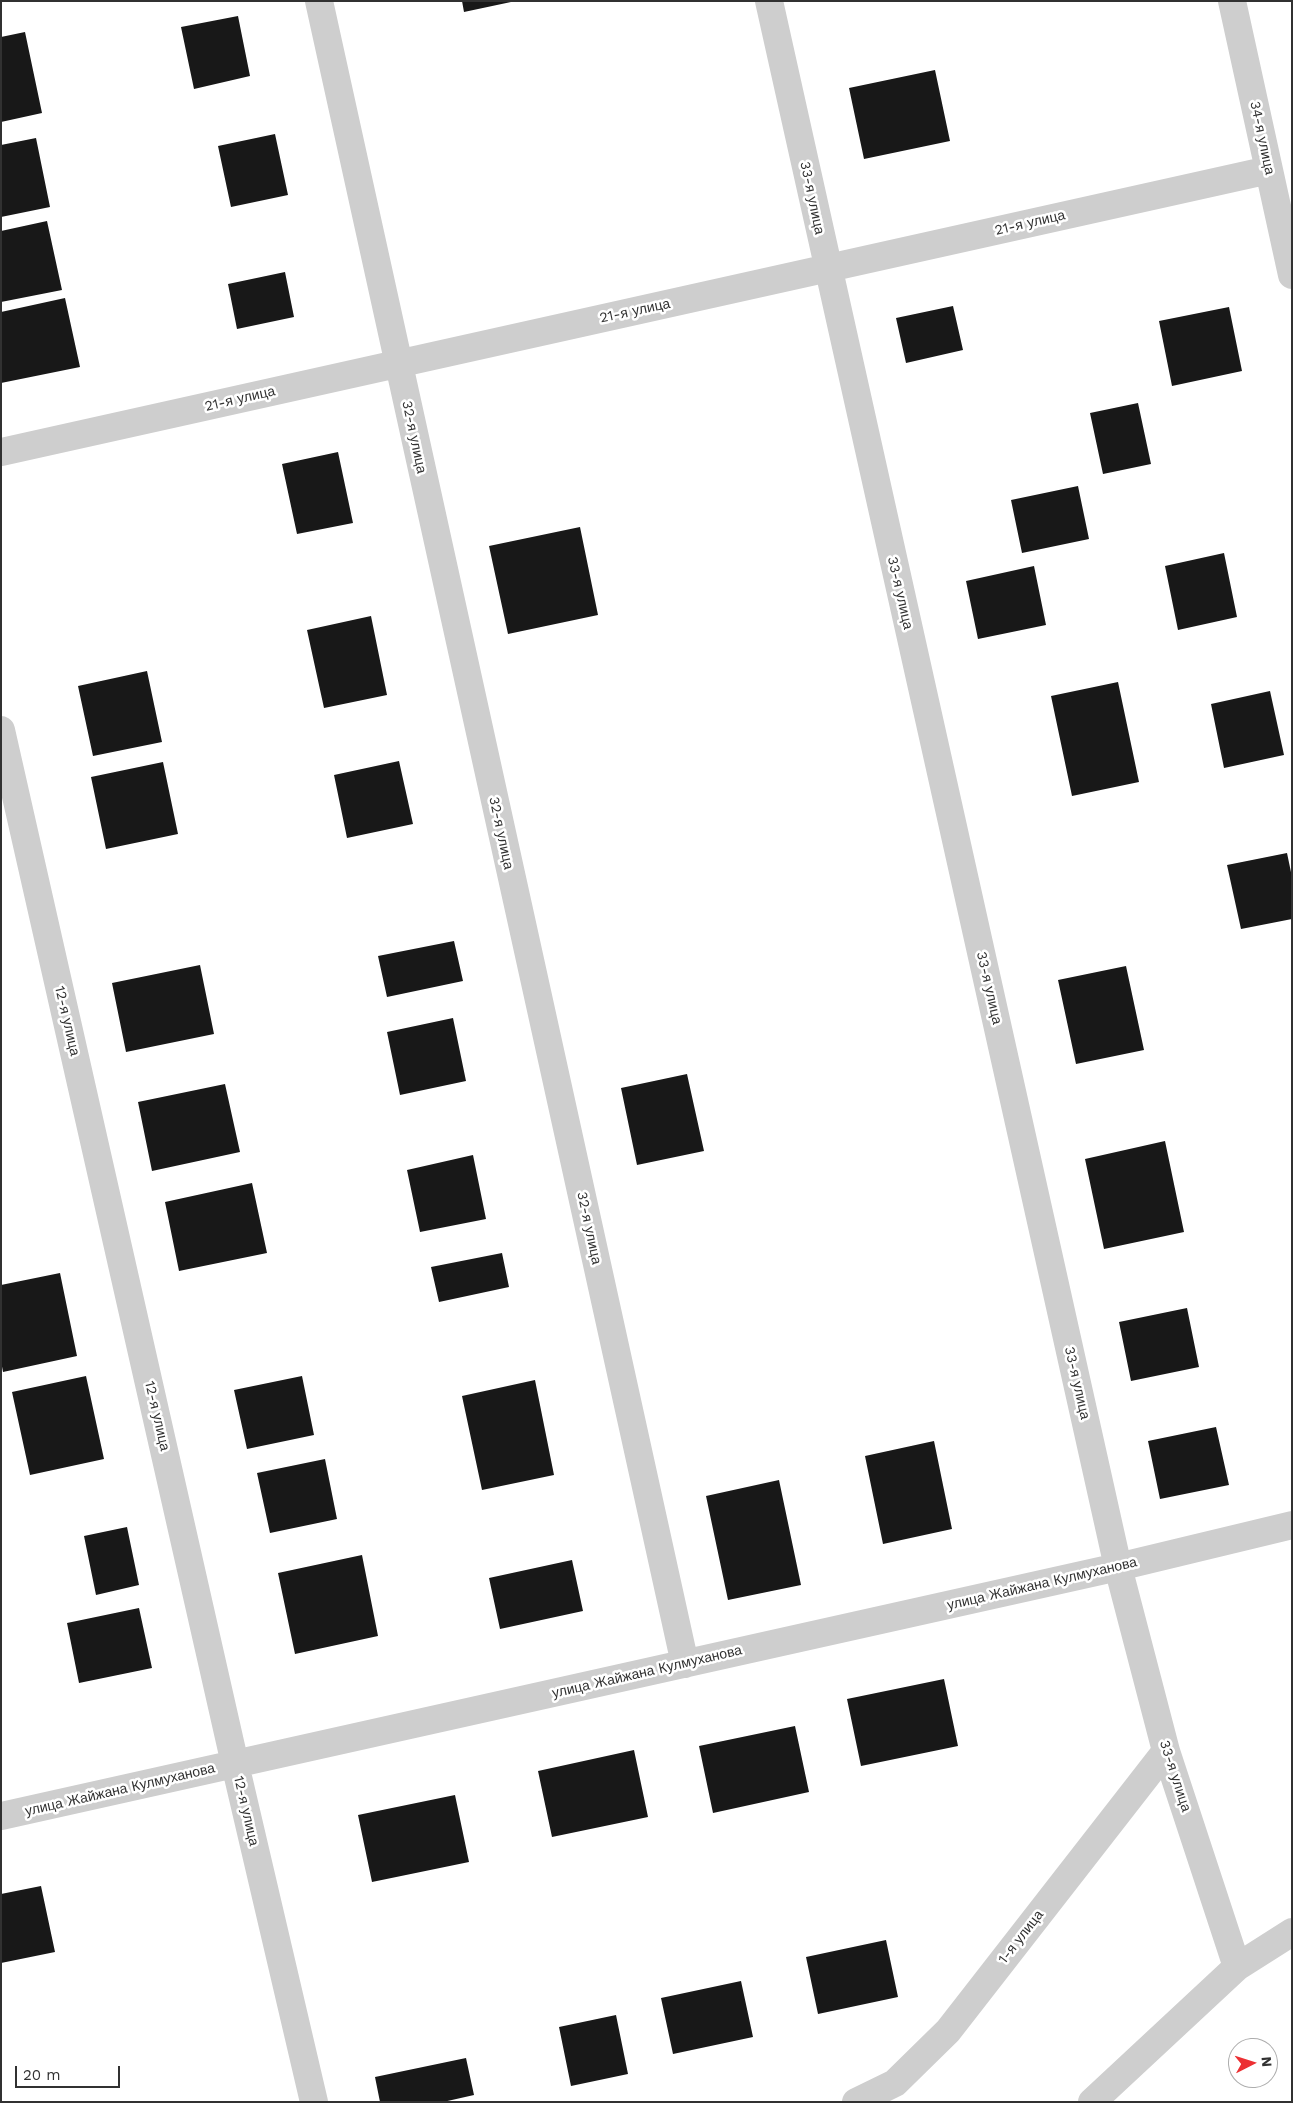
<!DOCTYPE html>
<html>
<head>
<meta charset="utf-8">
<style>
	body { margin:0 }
	#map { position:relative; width:1293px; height:2103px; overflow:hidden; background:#fff; font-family:"Work Sans",sans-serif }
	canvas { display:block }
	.frame { position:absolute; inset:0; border:2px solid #313131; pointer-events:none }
	.north { position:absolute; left:1228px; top:2038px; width:50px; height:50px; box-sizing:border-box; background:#fff; border:1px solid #adadad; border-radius:50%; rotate:85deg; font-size:14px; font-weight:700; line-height:20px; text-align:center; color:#313131 }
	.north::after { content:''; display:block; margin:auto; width:18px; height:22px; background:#ec3033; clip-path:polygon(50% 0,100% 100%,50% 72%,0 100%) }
	.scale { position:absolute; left:15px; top:2066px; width:105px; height:22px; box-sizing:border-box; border:2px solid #313131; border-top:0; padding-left:6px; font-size:15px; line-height:18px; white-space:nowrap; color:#313131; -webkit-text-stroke:4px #fff; paint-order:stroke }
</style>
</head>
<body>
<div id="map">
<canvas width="1293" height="2103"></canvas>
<div class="frame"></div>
<div class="north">N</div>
<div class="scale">20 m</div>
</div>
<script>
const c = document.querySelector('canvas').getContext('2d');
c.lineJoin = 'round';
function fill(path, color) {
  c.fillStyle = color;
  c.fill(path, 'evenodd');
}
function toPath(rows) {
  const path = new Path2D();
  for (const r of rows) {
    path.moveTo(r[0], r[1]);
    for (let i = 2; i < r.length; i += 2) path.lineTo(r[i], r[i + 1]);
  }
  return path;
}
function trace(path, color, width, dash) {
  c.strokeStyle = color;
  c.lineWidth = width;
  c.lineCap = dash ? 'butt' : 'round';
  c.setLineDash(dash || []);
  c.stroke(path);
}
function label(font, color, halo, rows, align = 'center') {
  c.font = font + ' "Work Sans",sans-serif';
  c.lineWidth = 5;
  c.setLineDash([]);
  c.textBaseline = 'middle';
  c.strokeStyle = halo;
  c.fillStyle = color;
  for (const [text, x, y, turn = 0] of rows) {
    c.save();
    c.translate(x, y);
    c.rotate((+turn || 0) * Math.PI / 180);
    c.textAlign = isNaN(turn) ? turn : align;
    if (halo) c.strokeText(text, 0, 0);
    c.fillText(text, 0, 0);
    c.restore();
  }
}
fill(toPath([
	[462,1,511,1,511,2,464,12],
	[238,16,250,76,194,89,181,27],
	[25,32,42,113,1,122,1,37],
	[935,70,950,141,864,159,849,88],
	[275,134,288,195,231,207,218,146],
	[36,138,50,207,1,217,1,145],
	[47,221,62,290,1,302,1,231],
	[285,272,294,317,237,329,228,284],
	[65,298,80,367,1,383,1,312],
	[953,306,963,350,906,363,896,318],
	[1229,307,1242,371,1172,386,1159,321],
	[1138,403,1151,464,1103,474,1090,413],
	[338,452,353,523,297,534,282,464],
	[1078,486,1089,539,1022,553,1011,500],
	[580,527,598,615,508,634,489,546],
	[1224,553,1237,617,1178,630,1165,566],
	[1034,566,1046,625,978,639,966,581],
	[371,616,387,695,324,708,307,630],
	[147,671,162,742,93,756,78,686],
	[1118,682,1139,782,1072,796,1051,696],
	[1270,691,1284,755,1224,768,1211,704],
	[399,761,413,824,347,838,334,775],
	[163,762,178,834,106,849,91,777],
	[1287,853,1292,877,1292,919,1241,929,1227,865],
	[454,941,463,981,387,997,378,956],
	[200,965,214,1034,126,1052,112,983],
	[1126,966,1144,1050,1076,1064,1058,980],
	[453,1018,466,1081,400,1095,387,1032],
	[687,1074,704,1151,637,1165,621,1088],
	[225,1084,240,1152,152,1171,138,1102],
	[1165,1141,1184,1232,1104,1249,1085,1159],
	[473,1155,486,1219,420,1232,407,1170],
	[252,1183,267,1253,179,1271,165,1202],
	[502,1253,509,1287,439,1302,431,1267],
	[60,1273,77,1356,3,1372,1,1361,1,1285],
	[1187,1308,1199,1367,1131,1381,1119,1322],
	[86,1376,104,1459,30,1475,12,1392],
	[302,1376,314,1435,247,1449,234,1390],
	[535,1380,554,1475,482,1490,462,1396],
	[1216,1427,1229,1485,1160,1499,1148,1441],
	[934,1441,952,1529,883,1544,865,1456],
	[325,1459,337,1519,270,1533,257,1473],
	[779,1480,801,1585,728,1600,706,1496],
	[127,1527,139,1585,96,1595,84,1536],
	[362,1555,378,1636,295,1654,278,1573],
	[572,1560,583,1611,500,1629,489,1578],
	[139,1608,152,1668,79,1683,67,1623],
	[944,1679,958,1746,861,1766,847,1699],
	[795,1726,809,1792,713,1813,699,1746],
	[634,1750,648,1817,552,1837,538,1771],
	[455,1795,469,1862,372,1882,358,1815],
	[41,1886,55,1952,1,1963,1,1894],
	[886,1940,898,1997,818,2014,806,1957],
	[741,1981,753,2037,673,2054,661,1998],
	[616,2015,628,2074,571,2086,559,2027],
	[466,2058,474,2095,443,2102,380,2102,375,2077]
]), '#181818');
trace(toPath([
	[319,1,685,1664],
	[769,1,1118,1567,1166,1751,1237,1967],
	[1232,1,1292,275],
	[1,452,1269,170],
	[1,730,235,1764,314,2102],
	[1,1816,1118,1567,1292,1525],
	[856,2102,895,2083,948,2031,1166,1751],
	[1092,2102,1237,1967,1292,1932]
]), '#cecece', 28);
label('14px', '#313131', '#fff', [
	["34-я улица",1262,138,78],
	["33-я улица",812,198,78],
	["21-я улица",1030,223,-13],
	["21-я улица",635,311,-12],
	["21-я улица",240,399,-13],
	["32-я улица",414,437,78],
	["33-я улица",900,593,77],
	["32-я улица",501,833,78],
	["33-я улица",989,988,77],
	["12-я улица",67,1021,77],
	["32-я улица",589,1228,78],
	["33-я улица",1077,1383,77],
	["12-я улица",157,1416,77],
	["улица Жайжана Кулмуханова",1042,1584,-13],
	["улица Жайжана Кулмуханова",647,1672,-13],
	["33-я улица",1175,1776,72],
	["улица Жайжана Кулмуханова",120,1790,-13],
	["12-я улица",246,1811,77],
	["1-я улица",1021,1937,-52]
]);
</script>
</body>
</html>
